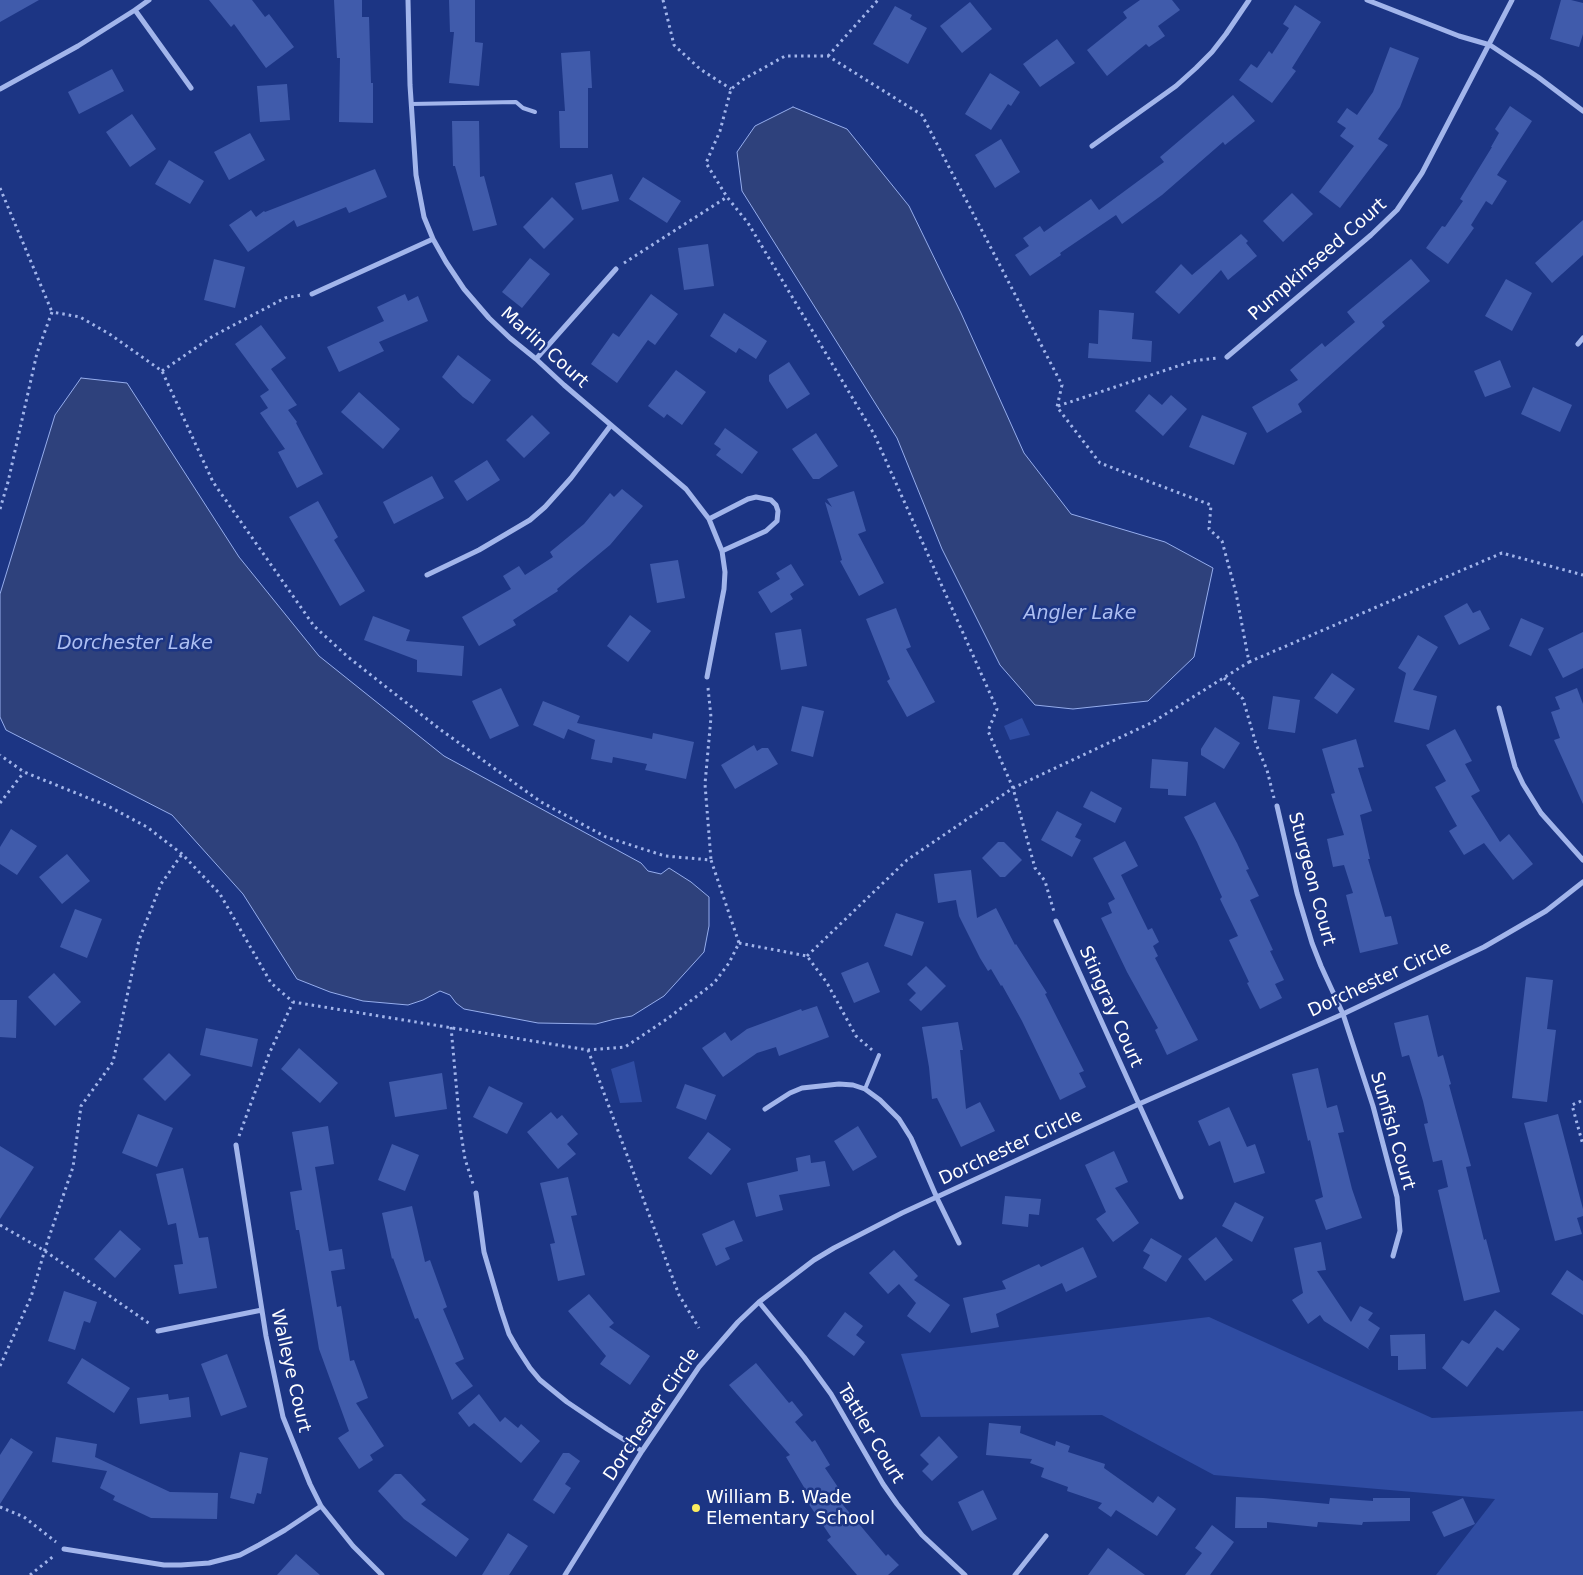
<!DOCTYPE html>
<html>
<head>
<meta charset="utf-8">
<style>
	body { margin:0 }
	canvas { display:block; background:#1c3584 }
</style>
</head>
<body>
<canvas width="1583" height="1575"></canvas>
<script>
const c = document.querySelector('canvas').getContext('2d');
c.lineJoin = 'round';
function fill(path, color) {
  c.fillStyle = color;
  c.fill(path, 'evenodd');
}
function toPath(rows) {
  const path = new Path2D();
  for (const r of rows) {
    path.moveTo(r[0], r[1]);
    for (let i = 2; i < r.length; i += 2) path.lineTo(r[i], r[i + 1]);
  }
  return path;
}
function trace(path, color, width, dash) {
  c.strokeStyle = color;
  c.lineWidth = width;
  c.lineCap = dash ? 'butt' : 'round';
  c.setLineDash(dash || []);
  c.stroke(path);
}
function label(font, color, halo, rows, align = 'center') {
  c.font = font + ' "DejaVu Sans",sans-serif';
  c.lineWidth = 5;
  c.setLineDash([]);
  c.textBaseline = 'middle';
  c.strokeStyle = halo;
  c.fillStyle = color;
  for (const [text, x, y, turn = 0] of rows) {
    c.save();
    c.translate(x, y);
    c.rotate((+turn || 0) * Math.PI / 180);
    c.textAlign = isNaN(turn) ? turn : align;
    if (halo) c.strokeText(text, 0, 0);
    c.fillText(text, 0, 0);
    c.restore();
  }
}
fill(toPath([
	[1022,718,1030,735,1010,740,1004,726],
	[634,1061,642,1102,620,1103,611,1069],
	[1209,1317,1432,1418,1583,1411,1583,1575,1436,1575,1495,1499,1214,1475,1102,1415,921,1417,901,1354]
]), '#2f4ca2');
const water = toPath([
	[793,107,847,129,909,206,961,313,1024,453,1071,514,1165,542,1213,568,1194,657,1148,701,1073,709,1035,705,1000,665,942,549,897,438,742,191,737,152,755,126,793,107],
	[81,378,127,383,239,557,319,656,444,756,641,863,648,871,661,874,669,868,691,882,709,897,709,926,704,952,664,996,632,1016,615,1019,596,1024,538,1023,464,1009,456,1003,450,995,440,991,423,1000,408,1005,363,1001,330,992,297,979,243,894,172,815,6,730,0,717,0,594,55,415,81,378]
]);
fill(water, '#2e417c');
trace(water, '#95aded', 1);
fill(toPath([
	[0,0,39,0,0,22],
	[209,0,252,0,265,17,269,14,294,47,266,68,234,24,231,27],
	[334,0,362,0,362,17,369,17,371,83,373,83,373,123,339,122,340,58,337,58],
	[449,0,475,0,475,42,483,43,479,86,449,83,454,32,450,32],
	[1140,0,1172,0,1180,10,1158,26,1165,36,1149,47,1146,44,1107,76,1087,50,1127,18,1123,12],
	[1561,0,1571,0,1583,3,1583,34,1579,47,1550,39],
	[970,2,992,29,962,53,940,26],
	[1295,5,1321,22,1292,68,1296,71,1272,103,1239,80,1251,64,1257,68,1269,51,1272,54,1289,28,1283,24],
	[895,6,912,15,910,19,927,28,908,64,873,44],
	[1057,39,1075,63,1040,87,1023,64],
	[1390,47,1419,58,1400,107,1378,139,1388,145,1340,208,1319,192,1354,146,1340,136,1346,128,1337,122,1347,108,1357,115,1373,92],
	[590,51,592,88,588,88,588,148,560,148,559,111,565,111,561,53],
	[112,69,124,91,79,114,68,92],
	[990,73,1020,92,1011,106,1008,104,991,130,965,114],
	[287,84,290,120,260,122,257,86],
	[1233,95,1255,121,1225,145,1223,142,1162,195,1122,224,1116,215,1060,253,1061,255,1030,276,1015,255,1029,246,1023,238,1040,226,1044,232,1091,199,1099,210,1164,162,1160,157],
	[1510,106,1532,121,1497,175,1507,181,1492,205,1486,201,1471,225,1474,228,1448,264,1426,248,1442,226,1445,227,1463,201,1460,199,1492,147,1491,147,1499,133,1495,129],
	[132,114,156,149,130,167,106,132],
	[452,121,479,121,480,177,484,176,497,225,473,231,455,166,453,166],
	[250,133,265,160,229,180,214,152],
	[1001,139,1020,172,995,188,975,155],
	[169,160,204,181,190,204,155,184],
	[375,169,387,197,349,213,346,207,297,227,294,220,248,252,229,225,251,210,256,217,264,211,265,212],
	[612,174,619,201,582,210,575,183],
	[643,177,681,201,667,223,629,199],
	[1292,193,1313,214,1283,242,1263,221],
	[552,197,574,219,544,249,523,227],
	[1583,220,1583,255,1552,283,1535,263],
	[1241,234,1248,241,1246,243,1257,256,1228,280,1221,270,1179,314,1155,292,1181,264,1192,275],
	[708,244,714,286,684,290,678,248],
	[530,258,550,274,522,308,502,292],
	[214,259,245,267,235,308,204,300],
	[1411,259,1430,281,1382,322,1385,326,1298,404,1302,412,1267,433,1252,407,1298,380,1290,370,1322,343,1325,347,1355,322,1347,312],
	[1506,279,1532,293,1512,331,1485,316],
	[405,294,408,301,418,296,428,321,379,342,384,351,339,372,327,347,384,321,377,307],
	[651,294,678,314,655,345,648,340,617,383,591,364,613,333,619,337],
	[1099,310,1134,313,1132,339,1152,341,1151,362,1088,358,1089,343,1098,344],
	[724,313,767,341,756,359,739,348,736,353,710,336],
	[261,325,286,358,271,369,297,405,288,410,297,422,296,423,323,474,297,488,278,452,285,449,260,413,268,408,260,396,269,390,235,344],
	[458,355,491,380,473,404,463,397,442,377],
	[1500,360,1511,387,1485,397,1474,371],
	[789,362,810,394,787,409,769,381,769,375],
	[676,370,706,392,682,425,667,414,664,418,648,406],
	[1533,387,1572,405,1560,432,1521,414],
	[359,392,400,429,383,449,341,412],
	[1149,394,1162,405,1171,395,1187,409,1163,436,1135,411],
	[532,415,550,433,524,458,506,440],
	[1202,415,1247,433,1234,465,1189,447],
	[725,428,758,452,742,474,716,455,721,449,714,444],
	[816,433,838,466,819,479,813,479,792,449],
	[487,460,500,480,467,501,454,481],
	[432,476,444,498,394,524,383,502],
	[622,489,643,506,610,545,557,589,558,591,513,620,516,625,479,646,462,617,511,589,503,576,519,566,525,575,553,557,550,552,584,524,610,493,614,497],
	[854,491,866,531,858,534,884,583,859,596,840,561,842,560,825,502,832,507,827,499],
	[318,501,338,537,334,540,365,591,340,606,289,517],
	[678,560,685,598,657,603,650,564],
	[791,564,804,585,790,594,793,599,771,613,758,592,780,579,776,573],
	[1467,603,1473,613,1480,610,1490,629,1459,645,1444,616],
	[896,608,911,647,906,649,935,702,907,717,887,681,890,679,866,619],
	[630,615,651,631,628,662,607,646],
	[373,616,410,630,406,641,464,646,462,676,417,672,417,660,364,640],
	[1521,618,1544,628,1531,656,1509,646],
	[801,629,807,666,781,670,775,633],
	[1583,632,1583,668,1563,678,1548,649],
	[1418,635,1438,647,1413,690,1437,696,1429,730,1394,722,1406,673,1398,668],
	[1332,673,1355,689,1337,714,1314,698],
	[501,688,519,726,490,739,472,701],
	[1577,688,1583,704,1583,804,1554,740,1560,738,1551,712,1560,709,1555,697],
	[1273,696,1300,700,1295,733,1268,729],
	[543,701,580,716,577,723,652,739,653,733,694,742,686,779,645,770,647,764,613,757,612,763,591,759,595,740,568,729,564,739,533,725],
	[802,706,824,711,813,757,791,751],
	[1215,727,1240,743,1224,769,1201,755,1201,749],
	[1455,729,1472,761,1465,764,1480,791,1471,796,1500,842,1509,834,1533,864,1513,880,1484,843,1464,855,1449,831,1457,826,1435,787,1446,781,1426,745],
	[1356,739,1364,767,1358,768,1372,811,1360,815,1370,859,1368,859,1385,917,1391,916,1398,944,1360,953,1346,895,1353,893,1344,865,1333,867,1327,839,1344,835,1331,794,1335,793,1322,749],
	[754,745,757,751,762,748,768,748,778,764,735,789,721,765],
	[1152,759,1188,762,1186,796,1168,795,1168,789,1150,788],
	[1091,791,1122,808,1115,823,1083,807],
	[1215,802,1237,843,1249,869,1246,870,1259,896,1250,900,1273,950,1270,951,1284,980,1275,984,1282,998,1260,1009,1247,983,1249,982,1229,940,1238,936,1220,899,1222,897,1197,842,1184,817],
	[1057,811,1082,824,1075,837,1081,840,1072,857,1041,840],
	[11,829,37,846,17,875,0,864,0,847],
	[1125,841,1138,866,1121,875,1148,930,1152,928,1159,942,1153,946,1158,956,1155,958,1198,1040,1167,1055,1155,1030,1158,1028,1127,972,1101,918,1112,913,1108,903,1115,899,1093,858],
	[998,842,1004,842,1022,860,1005,877,1000,877,982,858],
	[67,854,90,881,62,904,39,877],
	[971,870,977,918,996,908,1015,945,1016,944,1047,993,1045,994,1084,1071,1079,1073,1086,1087,1060,1100,1022,1021,1002,985,1001,986,991,969,988,971,980,958,959,916,956,900,938,903,934,874],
	[75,909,102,919,87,958,60,947],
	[896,913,924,922,912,956,884,946],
	[868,962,880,992,854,1003,841,973],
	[926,966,946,986,921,1011,909,1000,916,993,907,984],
	[54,973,81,1002,55,1026,28,997],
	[1526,977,1553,980,1547,1029,1556,1030,1547,1102,1512,1098],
	[0,1000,17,1000,16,1038,0,1037],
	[817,1006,829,1037,779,1056,776,1047,757,1053,723,1077,702,1048,725,1032,731,1041,747,1029,801,1009,802,1011],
	[1428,1015,1438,1057,1443,1055,1451,1084,1449,1085,1471,1166,1466,1167,1484,1240,1486,1239,1500,1292,1464,1301,1438,1190,1448,1187,1442,1160,1433,1162,1424,1124,1428,1123,1423,1101,1409,1055,1402,1057,1394,1023],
	[958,1022,963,1050,960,1050,966,1109,980,1102,995,1131,961,1147,937,1098,932,1099,929,1067,922,1027],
	[206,1028,258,1039,252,1067,200,1055],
	[299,1048,338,1083,320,1103,281,1069],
	[169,1053,191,1075,165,1101,143,1079],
	[1318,1068,1327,1108,1337,1105,1344,1132,1338,1133,1352,1189,1362,1218,1326,1230,1315,1200,1323,1197,1310,1140,1308,1141,1292,1074],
	[442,1073,447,1109,395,1117,389,1082],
	[685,1084,716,1095,706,1120,676,1108],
	[489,1086,523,1103,507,1134,473,1117],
	[1229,1107,1247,1147,1255,1144,1265,1173,1234,1183,1220,1141,1209,1146,1198,1121],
	[551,1112,557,1119,562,1115,578,1134,567,1144,576,1154,558,1169,527,1132],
	[138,1114,173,1128,157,1167,122,1153],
	[1558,1114,1583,1209,1583,1216,1577,1218,1582,1234,1555,1241,1524,1123],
	[328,1126,334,1164,315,1167,329,1251,342,1249,345,1269,331,1271,337,1307,341,1306,350,1361,354,1360,368,1398,356,1403,384,1446,370,1455,373,1460,359,1469,338,1438,349,1431,319,1349,299,1230,296,1230,290,1192,302,1190,292,1132],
	[858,1126,877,1157,853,1171,834,1141],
	[708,1132,731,1149,711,1175,688,1158],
	[392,1144,419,1155,405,1191,378,1180],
	[0,1146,34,1167,0,1219],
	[1114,1151,1128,1182,1115,1188,1139,1223,1113,1242,1096,1219,1106,1212,1085,1165],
	[810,1155,811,1163,825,1161,830,1186,779,1195,783,1210,756,1217,747,1183,798,1171,796,1158],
	[183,1168,199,1238,208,1237,217,1288,179,1294,174,1265,183,1264,176,1223,168,1225,156,1174],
	[568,1177,577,1215,571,1216,585,1275,558,1281,550,1244,555,1243,540,1183],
	[1005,1196,1041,1199,1039,1215,1029,1214,1028,1227,1002,1224],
	[1235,1202,1264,1217,1252,1242,1222,1226],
	[412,1206,425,1262,430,1260,447,1307,443,1309,464,1359,455,1363,473,1386,452,1400,418,1318,415,1319,393,1258,392,1259,382,1213],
	[734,1220,743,1241,725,1248,730,1259,716,1266,702,1234],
	[120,1230,141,1249,115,1278,94,1259],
	[1216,1237,1233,1260,1205,1281,1188,1259],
	[1151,1238,1182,1256,1166,1282,1143,1268,1150,1255,1143,1251],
	[1321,1242,1326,1270,1317,1271,1351,1322,1360,1306,1373,1313,1368,1320,1380,1328,1368,1348,1370,1350,1324,1321,1320,1315,1308,1324,1292,1300,1303,1293,1294,1248],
	[1083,1247,1097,1277,1066,1292,1062,1283,996,1314,999,1327,971,1333,963,1298,1006,1289,1002,1281,1039,1264,1041,1267],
	[894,1250,918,1276,914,1280,950,1305,930,1333,907,1316,916,1303,899,1284,888,1294,869,1273],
	[1567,1270,1583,1281,1583,1315,1551,1294],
	[64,1291,97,1302,90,1323,84,1321,75,1350,48,1341],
	[589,1294,614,1323,609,1327,650,1356,630,1385,600,1364,606,1356,568,1311],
	[1495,1310,1520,1329,1503,1351,1497,1347,1467,1387,1442,1368,1462,1340,1469,1344],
	[845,1312,863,1326,856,1335,865,1342,854,1356,827,1336],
	[1425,1334,1426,1369,1398,1370,1398,1356,1391,1356,1390,1335],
	[227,1354,247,1407,221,1416,201,1364],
	[82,1358,130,1388,114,1413,67,1383],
	[756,1363,789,1403,792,1401,803,1415,795,1422,812,1442,815,1440,830,1465,825,1468,848,1502,843,1505,886,1556,888,1554,899,1565,888,1575,857,1575,827,1540,831,1537,804,1497,808,1494,786,1457,790,1455,729,1385],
	[168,1394,169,1400,189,1397,191,1417,140,1424,137,1398],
	[479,1394,500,1422,505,1417,518,1428,521,1424,540,1441,521,1463,474,1423,469,1427,458,1413],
	[989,1423,1021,1426,1020,1433,1055,1446,1056,1441,1070,1446,1068,1452,1105,1464,1104,1468,1153,1503,1158,1496,1176,1509,1157,1536,1116,1510,1111,1517,1098,1508,1102,1503,1067,1491,1068,1487,1041,1477,1044,1468,1030,1463,1032,1459,986,1455],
	[939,1436,958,1457,932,1481,922,1471,929,1464,920,1455],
	[56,1437,97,1444,95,1457,170,1492,218,1493,217,1519,151,1518,113,1500,115,1496,100,1488,107,1471,52,1462],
	[11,1438,33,1452,0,1504,0,1455],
	[240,1452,268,1458,261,1494,257,1493,254,1504,230,1498],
	[563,1453,569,1453,580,1461,565,1484,571,1488,554,1514,533,1500],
	[395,1474,401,1474,426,1500,421,1504,469,1539,456,1557,404,1519,378,1491],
	[983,1490,997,1519,972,1531,958,1502],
	[1236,1497,1263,1498,1329,1504,1330,1498,1373,1501,1373,1498,1410,1498,1410,1521,1363,1522,1362,1525,1318,1522,1317,1527,1267,1522,1267,1528,1235,1528],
	[1463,1498,1475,1524,1444,1537,1432,1512],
	[1212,1525,1234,1542,1210,1575,1185,1575,1202,1553,1195,1548],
	[508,1533,528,1546,509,1575,482,1575],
	[1108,1548,1145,1575,1088,1575],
	[296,1554,320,1575,277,1575]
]), '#405bab');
trace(toPath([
	[663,0,674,45,700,69,731,89],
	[828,56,878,0],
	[0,188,52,312],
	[624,263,727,197],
	[162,371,213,336,285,298,301,295],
	[1058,406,1193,361,1217,358],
	[0,509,8,482,37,353,52,312,80,317,111,335,162,371,213,482,314,626,348,657,441,730,541,802,606,837,665,856,711,860,739,943,729,963,714,983,667,1019,625,1047,588,1050,293,1002,271,983,220,894,182,854,147,827,108,806,24,772,0,755],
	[1249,662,1502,553,1583,575],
	[1224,678,1243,699,1256,744,1267,770,1274,798],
	[708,688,711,717,705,784,711,860],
	[0,803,24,772],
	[739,943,807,956,827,983,856,1036,872,1050],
	[807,956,907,860,1013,788,1153,722,1249,662,1236,593,1222,541,1209,529,1211,505,1100,463,1057,407,1062,385,922,115,828,56,785,56,744,79,731,89,720,131,706,163,727,197,748,223,874,434,997,709,988,731,1013,788,1035,868,1045,881,1054,912],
	[451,1027,460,1127,465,1159,473,1184],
	[588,1050,679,1295,699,1328],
	[1581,1101,1572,1105,1583,1145],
	[239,1136,269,1054,293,1002],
	[0,1225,45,1251,150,1324],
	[0,1366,31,1297,46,1246,73,1167,81,1106,113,1062,139,940,161,884,182,854],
	[0,1507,24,1517,56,1542],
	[30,1575,55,1555]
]), '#a2b5eb', 3, [2.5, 4]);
trace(toPath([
	[411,104,516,102,523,108,535,112],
	[865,1089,879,1055]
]), '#a2b5eb', 4);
trace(toPath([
	[408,0,410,85,416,175,424,217,433,239,446,262,464,289,489,318,510,338,536,359,564,385,686,489,709,519,722,551,725,572,724,589,707,677],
	[1367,0,1459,36,1490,45,1538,77,1583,111],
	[135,10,191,88],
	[0,89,78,46,135,10,149,0],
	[1092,146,1176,86,1196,68,1212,52,1226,34,1249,0],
	[312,294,433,239],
	[1578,344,1583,338],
	[1227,357,1371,235,1397,210,1422,173,1512,0],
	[536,359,616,269],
	[709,519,748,499,756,497,771,500,776,505,778,511,777,521,766,531,722,551],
	[427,575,479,550,530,520,545,507,571,478,611,425],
	[1499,708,1515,767,1523,784,1541,813,1583,860],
	[1277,806,1297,893,1312,943,1321,966,1343,1014,1373,1106,1397,1197,1400,1231,1393,1256],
	[1056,921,1181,1197],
	[765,1109,790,1093,802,1088,839,1084,853,1085,865,1089,880,1100,899,1119,911,1138,937,1198,959,1243],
	[236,1145,266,1336,283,1417,310,1484,321,1506,353,1546,382,1575],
	[476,1193,484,1252,501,1310,509,1334,517,1348,530,1368,540,1380,567,1402,607,1429,642,1451],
	[759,1302,804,1357,831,1394,883,1484,897,1504,922,1535,965,1575],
	[158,1331,262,1310],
	[64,1549,164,1565,181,1565,209,1563,240,1555,259,1545,285,1530,321,1506],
	[565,1575,642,1451,699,1367,738,1322,759,1302,814,1260,834,1248,902,1213,1139,1104,1343,1014,1484,947,1546,911,1583,882],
	[1015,1575,1046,1536]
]), '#a2b5eb', 5);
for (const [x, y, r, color] of [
	[696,1508,5,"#fced5f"]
]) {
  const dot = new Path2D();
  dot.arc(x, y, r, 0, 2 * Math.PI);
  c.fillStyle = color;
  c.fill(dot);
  trace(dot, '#1c3584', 2);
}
label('18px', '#fff', '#1c3584', [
	["Pumpkinseed Court",1318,260,-41],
	["Marlin Court",544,348,42],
	["Sturgeon Court",1311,879,75],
	["Dorchester Circle",1380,980,-25],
	["Stingray Court",1110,1007,66],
	["Sunfish Court",1392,1131,74],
	["Dorchester Circle",1011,1148,-25],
	["Walleye Court",290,1371,77],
	["Dorchester Circle",652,1415,-56],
	["Tattler Court",870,1434,59]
]);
label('18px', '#fff', '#1c3584', [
	["William B. Wade",706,1498],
	["Elementary School",706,1519]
], 'left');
label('italic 19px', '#adbff2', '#1c3584', [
	["Angler Lake",1080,614],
	["Dorchester Lake",135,644]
]);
</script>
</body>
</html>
